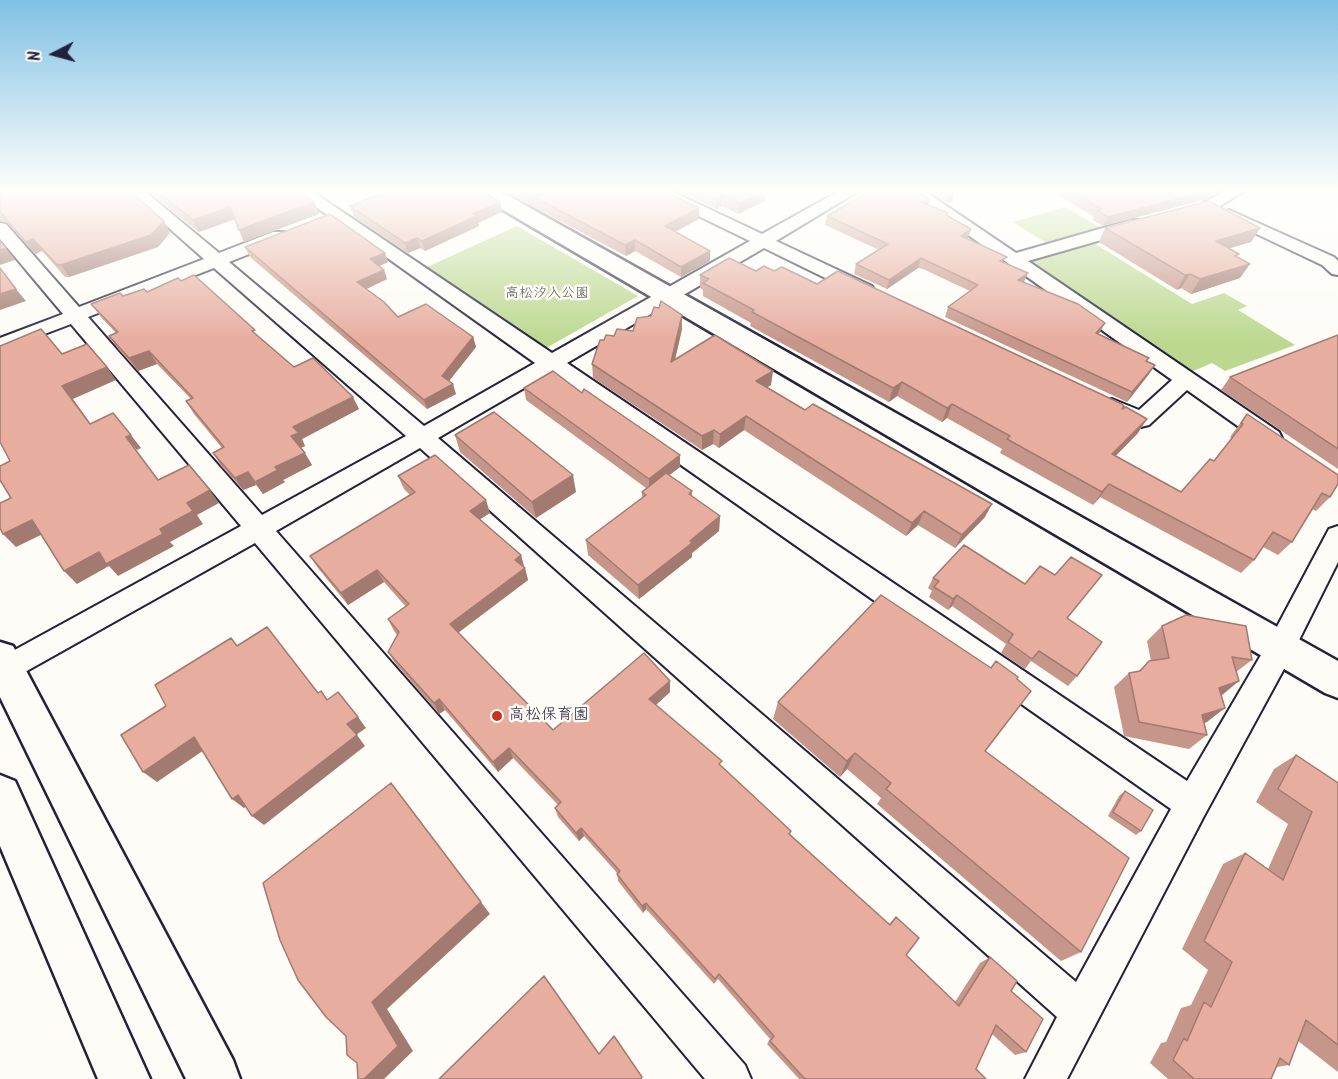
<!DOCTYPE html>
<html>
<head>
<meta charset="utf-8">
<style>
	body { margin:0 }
	#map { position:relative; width:1338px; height:1079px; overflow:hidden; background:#fdfcf7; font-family:Kalam,sans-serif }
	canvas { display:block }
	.north { position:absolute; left:24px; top:24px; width:60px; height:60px; -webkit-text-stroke:4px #fdfcf7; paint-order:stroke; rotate:264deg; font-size:16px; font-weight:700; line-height:24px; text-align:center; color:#22223b }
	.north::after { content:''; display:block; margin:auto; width:21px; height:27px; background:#22223b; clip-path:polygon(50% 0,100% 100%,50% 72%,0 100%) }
</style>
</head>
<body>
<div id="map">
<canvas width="1338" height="1079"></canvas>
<div class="north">N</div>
</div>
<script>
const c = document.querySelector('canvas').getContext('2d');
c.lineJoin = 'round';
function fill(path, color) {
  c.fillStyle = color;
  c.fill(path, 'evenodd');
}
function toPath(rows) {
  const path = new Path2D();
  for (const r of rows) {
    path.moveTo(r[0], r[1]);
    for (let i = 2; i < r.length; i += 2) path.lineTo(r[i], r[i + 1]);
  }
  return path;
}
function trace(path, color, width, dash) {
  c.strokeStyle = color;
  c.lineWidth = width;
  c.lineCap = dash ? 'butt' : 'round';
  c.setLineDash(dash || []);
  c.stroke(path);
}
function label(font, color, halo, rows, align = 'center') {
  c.font = font + ' Kalam,"Klee One",sans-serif';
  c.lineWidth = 5;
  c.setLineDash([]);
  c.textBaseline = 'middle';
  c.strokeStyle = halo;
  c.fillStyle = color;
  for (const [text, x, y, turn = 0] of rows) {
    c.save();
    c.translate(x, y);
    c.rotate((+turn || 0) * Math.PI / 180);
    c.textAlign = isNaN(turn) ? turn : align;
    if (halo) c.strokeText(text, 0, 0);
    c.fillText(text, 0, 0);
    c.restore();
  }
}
fill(toPath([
	[1065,207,1101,228,1048,244,1013,222],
	[517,226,638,296,546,348,427,267],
	[1094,243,1192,304,1224,293,1247,306,1238,310,1295,345,1225,371,1212,363,1191,372,1032,261]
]), '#bcd890');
const street = toPath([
	[126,190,143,190,219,253,273,232,285,232,288,236,285,240,229,262,424,426,535,363,292,190,310,190,552,353,750,241,651,193,649,190,669,190,762,234,841,190,860,190,776,241,872,286,874,290,872,294,858,294,764,248,567,363,1187,781,1271,638,1329,529,1338,526,1338,562,1291,656,1204,816,1067,1079,1025,1079,1057,1017,420,448,276,531,745,1065,751,1079,705,1079,255,543,0,686,0,658,241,526,71,324,0,351,0,338,63,314,0,239,0,223,6,224,79,307,204,259,126,190],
	[214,268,406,436,262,515,88,317,214,268],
	[550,373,1171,809,1076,982,438,438,550,373],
	[905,190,923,190,1016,253,1131,220,1143,220,1145,224,1143,228,1028,261,1279,432,1282,438,1279,444,1271,446,1263,444,1187,390,1149,425,1141,427,1104,411,1101,406,1104,401,1112,399,1139,410,1172,380,905,190],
	[1227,190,1246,190,1215,209,1203,209,1201,206,1203,203,1227,190],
	[1229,210,1334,257,1338,261,1338,275,1332,274,1322,265,1223,218,1221,215,1229,210]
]);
const secondary = toPath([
	[473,190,498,190,1338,661,1338,698,1325,693,476,194,473,190],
	[0,642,13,646,233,1060,240,1079,186,1079,0,697,0,642],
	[0,775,15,781,150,1079,98,1079,0,846,0,775]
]);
trace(street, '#22223b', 4);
trace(secondary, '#22223b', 5);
fill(street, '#fdfcf7');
fill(secondary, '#fdfcf7');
fill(toPath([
	[0,190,170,233,158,247,69,277,65,277,42,251,35,254,8,223,0,221],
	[146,190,297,190,314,202,319,214,244,242,235,219,199,232],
	[502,190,661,190,699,219,675,232,710,261,681,277,635,251,626,256],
	[674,190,764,190,766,191,765,201,738,214,722,206,716,209],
	[926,190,951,190,952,202,947,203],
	[1050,190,1222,190,1203,200,1103,226,1093,220,1094,217],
	[928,205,947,216,968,238,967,238,1004,262,1023,282,1100,332,1098,334,1149,358,1147,361,1149,374,1127,402,945,317,948,307,970,291,923,269,918,268,887,289,854,274,856,264,879,250,825,225,827,216],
	[350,206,502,212,478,223,479,226,425,251,420,248,408,253,354,217],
	[1105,228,1260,228,1251,242,1229,248,1237,257,1240,278,1191,294,1181,288,1177,290,1099,242],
	[245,247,385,253,388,262,379,266,384,270,387,279,366,289,398,317,473,337,476,347,449,381,456,394,427,409,250,257],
	[756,271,774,271,817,284,1122,409,1138,433,1115,456,1181,492,1214,461,1232,438,1230,437,1247,414,1330,497,1316,511,1312,509,1292,542,1278,555,1263,547,1254,560,1241,573,1100,497,1093,505,1000,453,1002,449,947,418,942,422,897,396,889,402,750,326,751,323,703,296,703,290,700,288,700,275],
	[147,292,258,336,294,367,359,409,302,439,305,446,301,448,312,465,283,480,285,482,263,494,256,485,243,490,221,466,213,453,222,448,194,414,186,401,191,399,157,364,138,371,118,349,109,336,116,333,100,316,91,304],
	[682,329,675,360,771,385,767,387,985,517,955,548,918,525,906,536,744,430,719,448,713,444,702,450,593,378,592,364,604,340,633,331],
	[1338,335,1338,469,1221,390,1230,377],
	[524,388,582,393,680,455,680,467,669,475,692,491,692,497,720,516,719,531,692,553,692,557,639,599,588,555,586,540,642,498,642,492,646,488,526,400],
	[455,435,576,492,536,518,460,452],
	[398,476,490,513,480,519,521,555,528,580,458,633,553,730,670,681,670,692,656,705,721,766,790,834,889,924,896,917,906,955,955,1002,980,963,990,957,1011,991,1026,1052,1015,1055,992,1034,976,1069,986,1079,799,1079,767,1044,770,1039,718,979,714,984,646,909,643,913,618,881,617,873,584,836,579,841,558,817,555,808,558,805,513,758,498,772,445,710,439,714,395,663,388,652,397,635,394,631,388,619,406,607,384,582,348,605,318,568,310,556,410,495,404,489],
	[933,578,1067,618,1077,676,1068,686,1031,661,1025,669,1001,653,1006,644,952,606,948,610,929,597,932,591,928,588],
	[1162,626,1252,660,1236,672,1221,695,1207,722,1204,723,1207,735,1189,749,1124,736,1114,687,1129,673,1139,671,1149,661,1151,661,1147,641],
	[991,668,1017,679,985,751,1081,952,1061,961,877,804,881,798,847,769,840,777,773,719,778,702],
	[1296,755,1338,783,1338,1072,1298,1041,1289,1065,1277,1067,1271,1079,1168,1079,1150,1063,1161,1043,1166,1042,1181,1008,1191,1005,1208,970,1182,949,1223,864,1245,853,1268,869,1288,824,1256,802,1274,769],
	[1125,791,1141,831,1136,835,1108,816,1119,796]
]), '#c7968a');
fill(toPath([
	[1210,190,1222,190,1203,200,1103,226,1108,217],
	[766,191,765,201,738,214,739,203],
	[955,193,952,202,947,203,949,194],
	[723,195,722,206,716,209,716,199],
	[930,200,927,208,921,202],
	[314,202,319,214,244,242,239,230],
	[500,202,502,212,478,223,479,226,425,251,422,241,473,214],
	[230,207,236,219,199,232,193,220],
	[699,208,699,219,665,237,665,226],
	[164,221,170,233,158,247,69,277,61,265],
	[1260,228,1251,242,1207,255,1216,241],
	[971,229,968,238,959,244,961,236],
	[417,238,420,248,408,253,405,243],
	[33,239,42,251,35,254,26,242],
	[635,240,635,251,626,256,625,245],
	[6,248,15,260,0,265,0,250],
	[710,251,710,261,681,277,681,267],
	[385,253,388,262,373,269,370,259],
	[921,258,918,268,887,289,889,280],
	[1250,264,1240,278,1191,294,1200,279],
	[384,270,387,279,360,292,357,282],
	[1028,273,1024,282,1018,280],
	[1190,274,1181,288,1177,290,1185,275],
	[16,289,26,301,0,310,0,294],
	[682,315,682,329,671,376,671,362],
	[1105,323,1100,332,1091,342,1096,333],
	[473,337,476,347,445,386,442,376],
	[149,351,157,364,138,371,129,358],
	[1155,365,1149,374,1127,402,1132,392],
	[107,367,116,380,73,399,100,437,62,386],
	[773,371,771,385,755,395,756,381],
	[902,382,897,396,889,402,893,388],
	[453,384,456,394,427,409,424,400],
	[353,397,359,409,302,439,305,446,298,449,291,436,293,427],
	[952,404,947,418,942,422,947,408],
	[746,416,744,430,719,448,720,434],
	[1147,419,1138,433,1104,468,1112,454],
	[714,430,713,444,702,450,702,436],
	[131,435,141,448,137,450,126,437],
	[305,453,312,465,283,480,285,482,263,494,255,482,275,467],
	[680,455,680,467,649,491,649,479],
	[248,472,256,485,243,490,235,478],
	[573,475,576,492,536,518,532,502],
	[1109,484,1100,497,1093,505,1102,492],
	[210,490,219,503,197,515,203,524,170,542,174,546,118,576,109,566,77,584,64,571,99,552,160,529,187,503],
	[486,500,490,513,474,523,470,511],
	[992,504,985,517,955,548,962,535],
	[924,511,918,525,906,536,912,523],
	[720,516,719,531,692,553,692,557,639,599,638,585],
	[32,520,45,533,16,547,3,534],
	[521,555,524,568,515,560],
	[525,568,528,580,455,635,450,624],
	[377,570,384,582,348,605,341,593],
	[957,595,952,606,948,610,953,599],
	[670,681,670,692,650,710,649,699],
	[1239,681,1221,696,1219,688],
	[439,699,445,710,439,714,434,703],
	[1225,708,1207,722,1185,729,1202,715],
	[358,717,366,728,356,735,347,724],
	[357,735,365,746,264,825,252,816],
	[194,737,207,748,157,782,143,772],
	[509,748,513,758,498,772,493,762],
	[855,753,847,769,840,777,847,761],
	[238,795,250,804,244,808,232,799],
	[403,799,490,914,387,1009,413,1051,384,1079,364,1079,372,1002],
	[581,828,584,836,579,841,576,833],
	[646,903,646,909,643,913,642,906]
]), '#a27a70');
const building = toPath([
	[0,190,129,190,164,221,151,235,61,265,57,265,33,239,26,242,0,212,0,190],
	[155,190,297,190,314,202,239,230,230,207,193,220,155,190],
	[391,190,480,190,500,202,473,214,477,216,422,241,417,238,405,243,350,206,391,190],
	[520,190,661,190,699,208,665,226,710,251,681,267,635,240,625,245,520,190],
	[696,190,764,190,766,191,739,203,723,195,716,199,696,190],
	[872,190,916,190,930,200,921,202,948,213,946,215,971,229,961,236,1007,257,1000,261,1028,273,1018,280,1078,304,1105,323,1096,333,1149,358,1146,361,1155,365,1132,392,948,307,978,285,925,260,921,258,889,280,856,264,888,244,827,216,872,190],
	[942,190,951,190,955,193,949,194,942,190],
	[1069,190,1210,190,1108,217,1097,211,1102,209,1069,190],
	[1209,201,1260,228,1216,241,1239,254,1235,256,1250,264,1200,279,1190,274,1185,275,1105,228,1209,201],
	[330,214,385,253,370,259,384,270,357,282,384,302,398,317,426,304,473,337,442,376,453,384,424,400,245,247,330,214],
	[0,241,6,248,0,250,0,241],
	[729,258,756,271,764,266,774,271,782,267,817,284,838,271,1122,404,1124,406,1122,409,1126,407,1147,419,1112,454,1181,492,1210,459,1214,461,1243,424,1241,423,1247,414,1338,475,1338,484,1330,497,1322,493,1292,542,1273,532,1254,560,1109,484,1102,492,1007,439,1010,436,952,404,947,408,902,382,893,388,752,312,754,310,703,283,709,279,700,275,729,258],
	[0,268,16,289,0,294,0,268],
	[194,275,255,330,252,331,294,367,313,358,353,397,293,427,299,433,291,436,305,453,275,467,278,470,255,482,248,472,235,478,213,453,224,447,186,401,193,398,149,351,129,358,109,336,118,332,91,304,120,293,123,296,144,289,147,292,178,278,181,281,194,275],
	[661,301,682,315,671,362,715,335,773,371,756,381,805,410,813,404,992,504,962,535,924,511,912,523,746,416,720,434,714,430,702,436,592,364,600,340,604,340,606,335,614,336,617,329,633,331,637,318,651,316,654,307,659,308,661,301],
	[41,329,62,354,87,344,107,367,62,386,90,424,113,413,131,435,126,437,158,480,189,465,210,490,187,503,193,511,160,529,163,534,106,564,99,552,64,571,32,520,3,534,0,528,0,503,11,498,0,480,0,466,10,461,0,442,0,346,41,329],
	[1338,335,1338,449,1230,377,1338,335],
	[553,371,582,393,584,389,680,455,649,479,524,388,553,371],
	[494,412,573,475,532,502,455,435,494,412],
	[435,455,486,500,470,511,521,555,515,560,525,568,450,624,553,730,644,653,670,681,649,699,722,761,719,764,791,831,789,834,890,925,896,917,919,938,906,955,959,1006,990,957,1017,981,1011,991,1043,1019,1026,1052,996,1025,976,1069,986,1079,805,1079,770,1041,774,1036,719,974,715,979,646,903,642,906,617,874,620,871,581,828,576,833,555,808,561,802,509,748,493,762,439,699,434,703,388,652,399,632,388,619,409,604,377,570,341,593,310,556,415,492,398,476,435,455],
	[666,473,692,491,689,494,720,516,690,541,692,543,638,585,586,540,646,495,642,492,666,473],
	[964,545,1025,584,1040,566,1055,575,1071,557,1102,575,1067,618,1102,642,1077,676,1039,651,1032,659,1008,642,1013,634,957,595,953,599,934,587,939,581,933,578,964,545],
	[881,595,991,668,996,661,1018,677,1017,679,1031,691,985,751,1129,858,1081,952,886,789,891,783,855,753,847,761,778,702,881,595],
	[1186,615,1246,626,1252,660,1232,657,1239,681,1219,688,1225,708,1202,715,1207,735,1139,722,1129,673,1140,671,1149,661,1169,658,1162,626,1186,615],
	[267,627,318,693,321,691,327,700,338,692,358,717,347,724,357,735,252,816,238,795,232,799,194,737,143,772,121,735,166,706,155,685,231,638,237,646,267,627],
	[1296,755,1338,783,1338,1045,1306,1020,1289,1065,1280,1058,1271,1079,1192,1079,1193,1078,1173,1060,1184,1038,1187,1041,1204,1002,1211,1007,1232,962,1204,941,1245,853,1283,880,1312,812,1278,789,1296,755],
	[391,783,481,902,372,1002,398,1046,364,1079,358,1079,357,1063,347,1055,346,1036,326,1017,298,980,280,940,263,883,391,783],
	[1125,791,1153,810,1141,831,1113,812,1125,791],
	[544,976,599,1054,614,1036,642,1077,641,1079,439,1079,544,976]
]);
fill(building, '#e7aea0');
trace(building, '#a27a70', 1.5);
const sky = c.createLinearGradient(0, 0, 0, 341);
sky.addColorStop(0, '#80c1e4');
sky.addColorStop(0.56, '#fefefb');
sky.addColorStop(1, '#fefefb00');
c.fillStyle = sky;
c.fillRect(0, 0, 1338, 341);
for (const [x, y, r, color] of [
	[497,716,6,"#c8321e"]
]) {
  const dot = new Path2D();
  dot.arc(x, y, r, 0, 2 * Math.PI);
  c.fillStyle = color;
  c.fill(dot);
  trace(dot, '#fdfcf7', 2);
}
label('14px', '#505954', '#fdfcf7', [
	["高松汐入公園",547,295]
]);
label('16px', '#22223b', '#fdfcf7', [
	["高松保育園",509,716]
], 'left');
</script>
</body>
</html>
